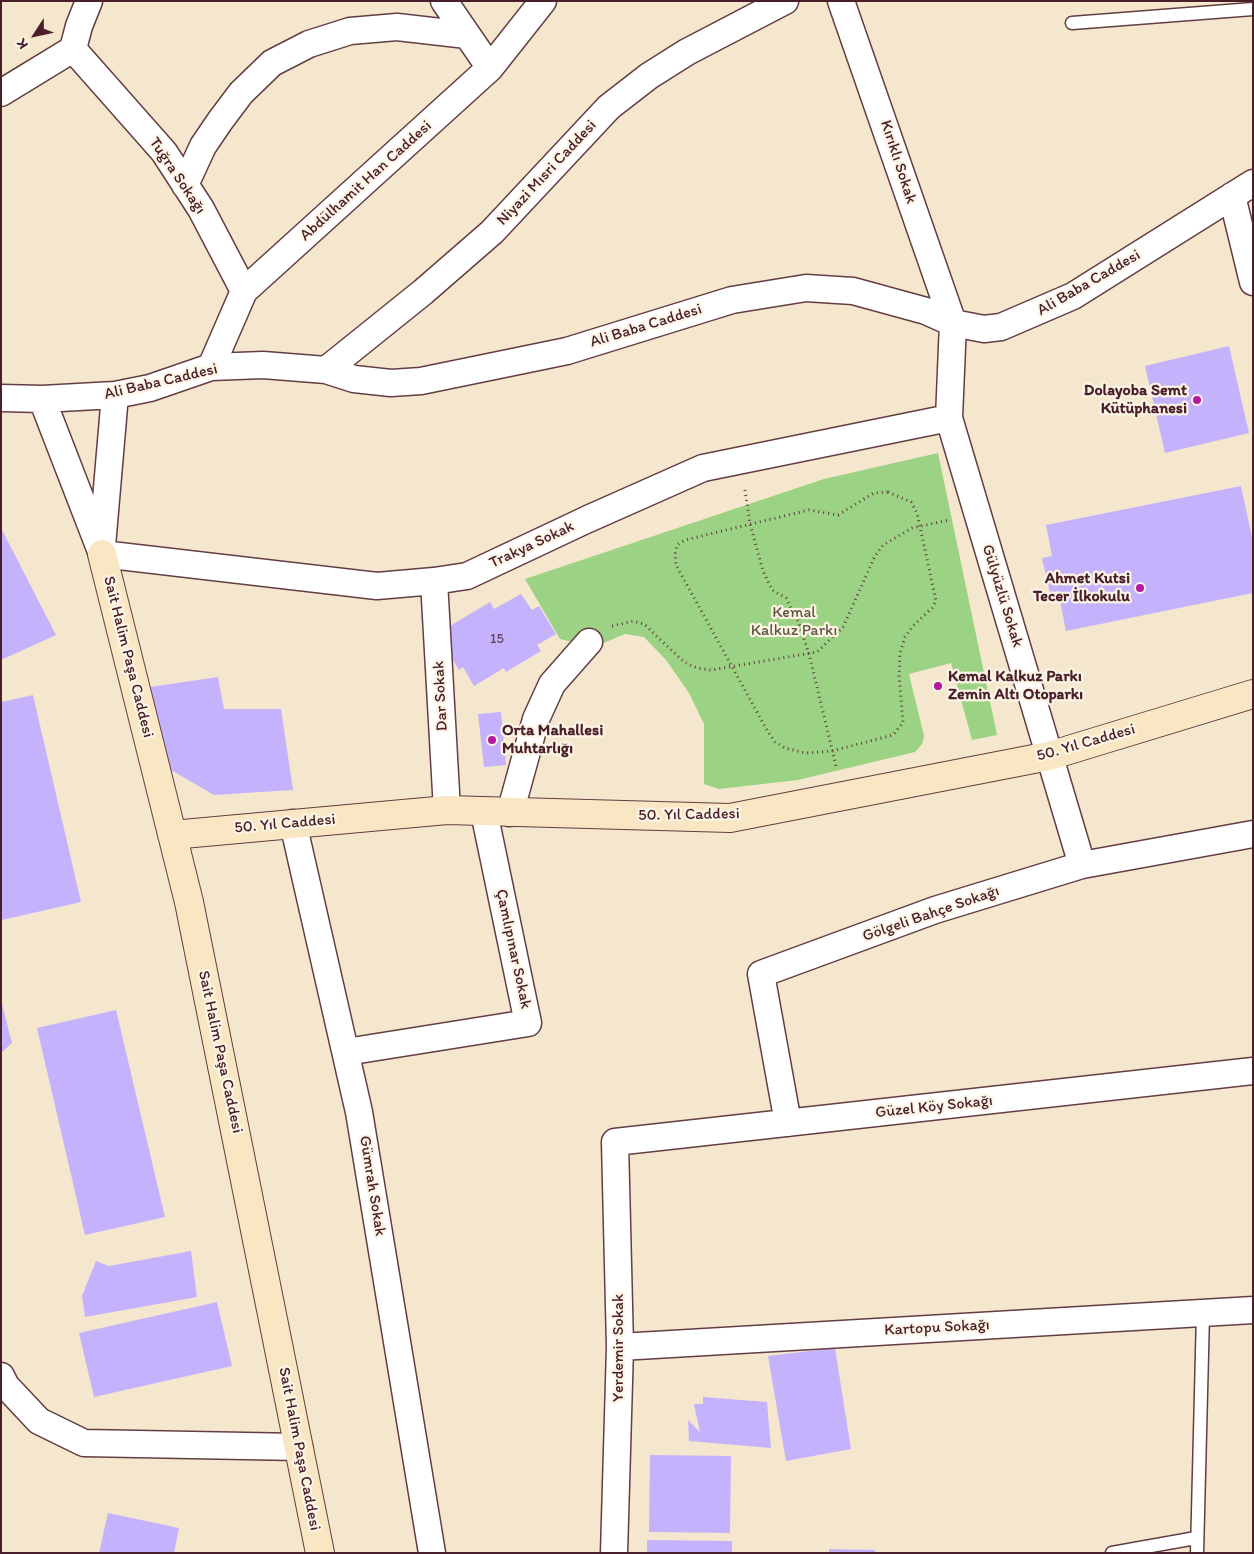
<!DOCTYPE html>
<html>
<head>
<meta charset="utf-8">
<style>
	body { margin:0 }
	#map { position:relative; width:1254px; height:1554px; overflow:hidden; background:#f5e7ce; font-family:Itim,sans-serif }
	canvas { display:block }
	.frame { position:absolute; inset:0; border:2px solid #4a1f2b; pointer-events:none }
	.north { position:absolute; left:10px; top:10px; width:50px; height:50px; -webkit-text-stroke:4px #fcf5e5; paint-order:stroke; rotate:235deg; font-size:14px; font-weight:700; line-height:20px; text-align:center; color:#4a1f2b }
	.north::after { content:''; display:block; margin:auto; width:18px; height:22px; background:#4a1f2b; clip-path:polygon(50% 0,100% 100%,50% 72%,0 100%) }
</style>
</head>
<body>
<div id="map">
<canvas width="1254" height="1554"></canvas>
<div class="frame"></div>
<div class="north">K</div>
</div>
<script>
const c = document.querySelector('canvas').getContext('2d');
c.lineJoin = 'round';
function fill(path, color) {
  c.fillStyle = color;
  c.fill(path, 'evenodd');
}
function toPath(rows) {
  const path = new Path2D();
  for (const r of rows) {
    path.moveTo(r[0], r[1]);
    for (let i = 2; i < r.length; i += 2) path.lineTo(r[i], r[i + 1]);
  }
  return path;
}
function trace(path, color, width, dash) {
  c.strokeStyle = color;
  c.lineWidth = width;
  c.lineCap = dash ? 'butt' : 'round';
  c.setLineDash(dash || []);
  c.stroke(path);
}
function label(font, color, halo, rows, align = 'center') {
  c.font = font + ' Itim,sans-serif';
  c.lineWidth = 4.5;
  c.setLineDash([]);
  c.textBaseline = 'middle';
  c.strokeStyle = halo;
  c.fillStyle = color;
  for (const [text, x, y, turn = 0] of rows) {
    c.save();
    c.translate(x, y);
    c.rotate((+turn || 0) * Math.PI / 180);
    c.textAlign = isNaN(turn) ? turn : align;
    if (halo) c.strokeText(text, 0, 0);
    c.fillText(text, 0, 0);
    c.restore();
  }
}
fill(toPath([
	[938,453,997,735,972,740,951,663,909,674,924,736,922,744,915,752,798,780,719,789,704,784,704,724,689,693,666,660,644,637,625,634,594,647,560,639,525,579,824,479]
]), '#9bd284');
fill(toPath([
	[1229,346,1249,433,1165,453,1145,366],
	[1241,486,1253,542,1253,593,1066,631,1058,591,1050,593,1042,558,1052,556,1046,525],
	[1,528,56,635,1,660],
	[521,594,532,610,539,606,556,634,537,645,541,651,506,672,504,668,474,686,463,667,459,670,446,648,451,645,443,630,490,602,494,609],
	[218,677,224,709,281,709,293,790,214,795,171,770,150,687],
	[33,695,81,902,2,920,1,702],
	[501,712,506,765,484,767,478,714],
	[1,1000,12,1043,1,1053],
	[116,1010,165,1217,85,1235,37,1028],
	[191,1251,197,1297,85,1317,82,1296,96,1261,109,1266],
	[217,1302,232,1366,94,1397,79,1333],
	[835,1348,851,1449,786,1461,768,1356],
	[703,1397,767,1402,771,1448,689,1441,688,1420,700,1432,694,1404,703,1404],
	[650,1455,731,1456,730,1533,649,1532],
	[108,1513,179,1528,174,1553,99,1553],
	[647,1540,732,1541,732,1553,647,1553],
	[829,1549,875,1550,875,1553,829,1553]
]), '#c5b2fc');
const lane = toPath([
	[1072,23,1253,9],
	[1112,1553,1196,1538],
	[1197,1553,1203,1313]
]);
const street = toPath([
	[841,1,953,323,949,418,1082,865],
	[73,49,164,152,201,209,244,291],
	[73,49,79,26,89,1],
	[490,68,543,1],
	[1,93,73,49],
	[185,185,203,146,220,121,241,93,272,63,309,44,350,31,397,27,467,35],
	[1232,196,1253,282],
	[211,367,244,291,490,68,444,1],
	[326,370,423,292,492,232,609,107,649,76,687,52,785,1],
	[1,398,42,399,115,395,150,388,211,367,263,365,326,370,354,379,391,383,421,381,567,351,732,300,806,288,853,291,926,311,953,323,984,329,1001,327,1073,296,1253,183],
	[42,399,102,554],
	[102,546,115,395],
	[102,554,377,586,434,581,467,576,588,519,703,468,949,418],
	[434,581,447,810],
	[510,813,536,719,552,684,589,642],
	[293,823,359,1112,432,1553],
	[346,1052,528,1023,484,812],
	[788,1123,761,974,935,910,1082,865,1253,834],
	[620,1347,1253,1310],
	[1,1376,6,1386,39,1421,84,1443,299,1447],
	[614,1553,620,1347,615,1142,1253,1071]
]);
const secondary = toPath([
	[102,554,189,902,320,1553],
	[172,835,447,810,730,818,1049,756,1253,694]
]);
trace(lane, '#643d43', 15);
trace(street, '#643d43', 29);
trace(secondary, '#643d43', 30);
trace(toPath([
	[745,490,750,524,763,571,772,590,786,598,798,621,809,654,836,766],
	[888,492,911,502,917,513,936,601,932,608,913,626,905,637,900,653,899,675,903,723,893,735,832,751,806,753,785,748,775,742,768,732,676,565,675,554,677,545,685,540,809,510,838,515,874,493,888,492],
	[612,626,633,621,644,624,684,662,697,668,711,670,817,652,843,627,875,556,883,545,912,528,949,520]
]), '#643d43', 3, [1, 4]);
trace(lane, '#fff', 12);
trace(street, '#fff', 26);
trace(secondary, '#f9e7c3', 28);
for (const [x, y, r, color] of [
	[1197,400,5,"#b5179e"],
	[1140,588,5,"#b5179e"],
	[938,686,5,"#b5179e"],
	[492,740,5,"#b5179e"]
]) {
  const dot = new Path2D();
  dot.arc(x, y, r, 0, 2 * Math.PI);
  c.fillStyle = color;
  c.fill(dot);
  trace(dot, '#fcf5e5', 2);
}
label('14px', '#69445f', null, [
	["15",497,639]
]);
label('16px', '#4a1f2b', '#fcf5e5', [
	["Kırıklı Sokak",898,162,72],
	["Niyazi Mısri Caddesi",547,173,-47],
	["Tuğra Sokağı",177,176,56],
	["Abdülhamit Han Caddesi",366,181,-42],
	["Ali Baba Caddesi",1089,283,-30],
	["Ali Baba Caddesi",646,326,-17],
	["Ali Baba Caddesi",161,382,-13],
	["Trakya Sokak",532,545,-25],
	["Gülyüzlü Sokak",1002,596,73],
	["Sait Halim Paşa Caddesi",128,657,76],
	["Dar Sokak",441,696,-93],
	["50. Yıl Caddesi",1086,743,-16],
	["50. Yıl Caddesi",689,815,-1],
	["50. Yıl Caddesi",285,824,-5],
	["Gölgeli Bahçe Sokağı",931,914,-19],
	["Çamlıpınar Sokak",513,949,78],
	["Sait Halim Paşa Caddesi",220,1052,78],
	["Güzel Köy Sokağı",934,1107,-6],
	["Gümrah Sokak",372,1186,81],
	["Kartopu Sokağı",937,1328,-3],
	["Yerdemir Sokak",619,1348,-90],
	["Sait Halim Paşa Caddesi",299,1449,79]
]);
label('bold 16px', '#4a1f2b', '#fcf5e5', [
	["Dolayoba Semt",1187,391],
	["Kütüphanesi",1187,409],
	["Ahmet Kutsi",1130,579],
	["Tecer İlkokulu",1130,597],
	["Kemal Kalkuz Parkı",948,677,"left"],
	["Zemin Altı Otoparkı",948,695,"left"],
	["Orta Mahallesi",502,731,"left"],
	["Muhtarlığı",502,749,"left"]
], 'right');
label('16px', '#625546', '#fcf5e5', [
	["Kemal",794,613],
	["Kalkuz Parkı",794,631]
]);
</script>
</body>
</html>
